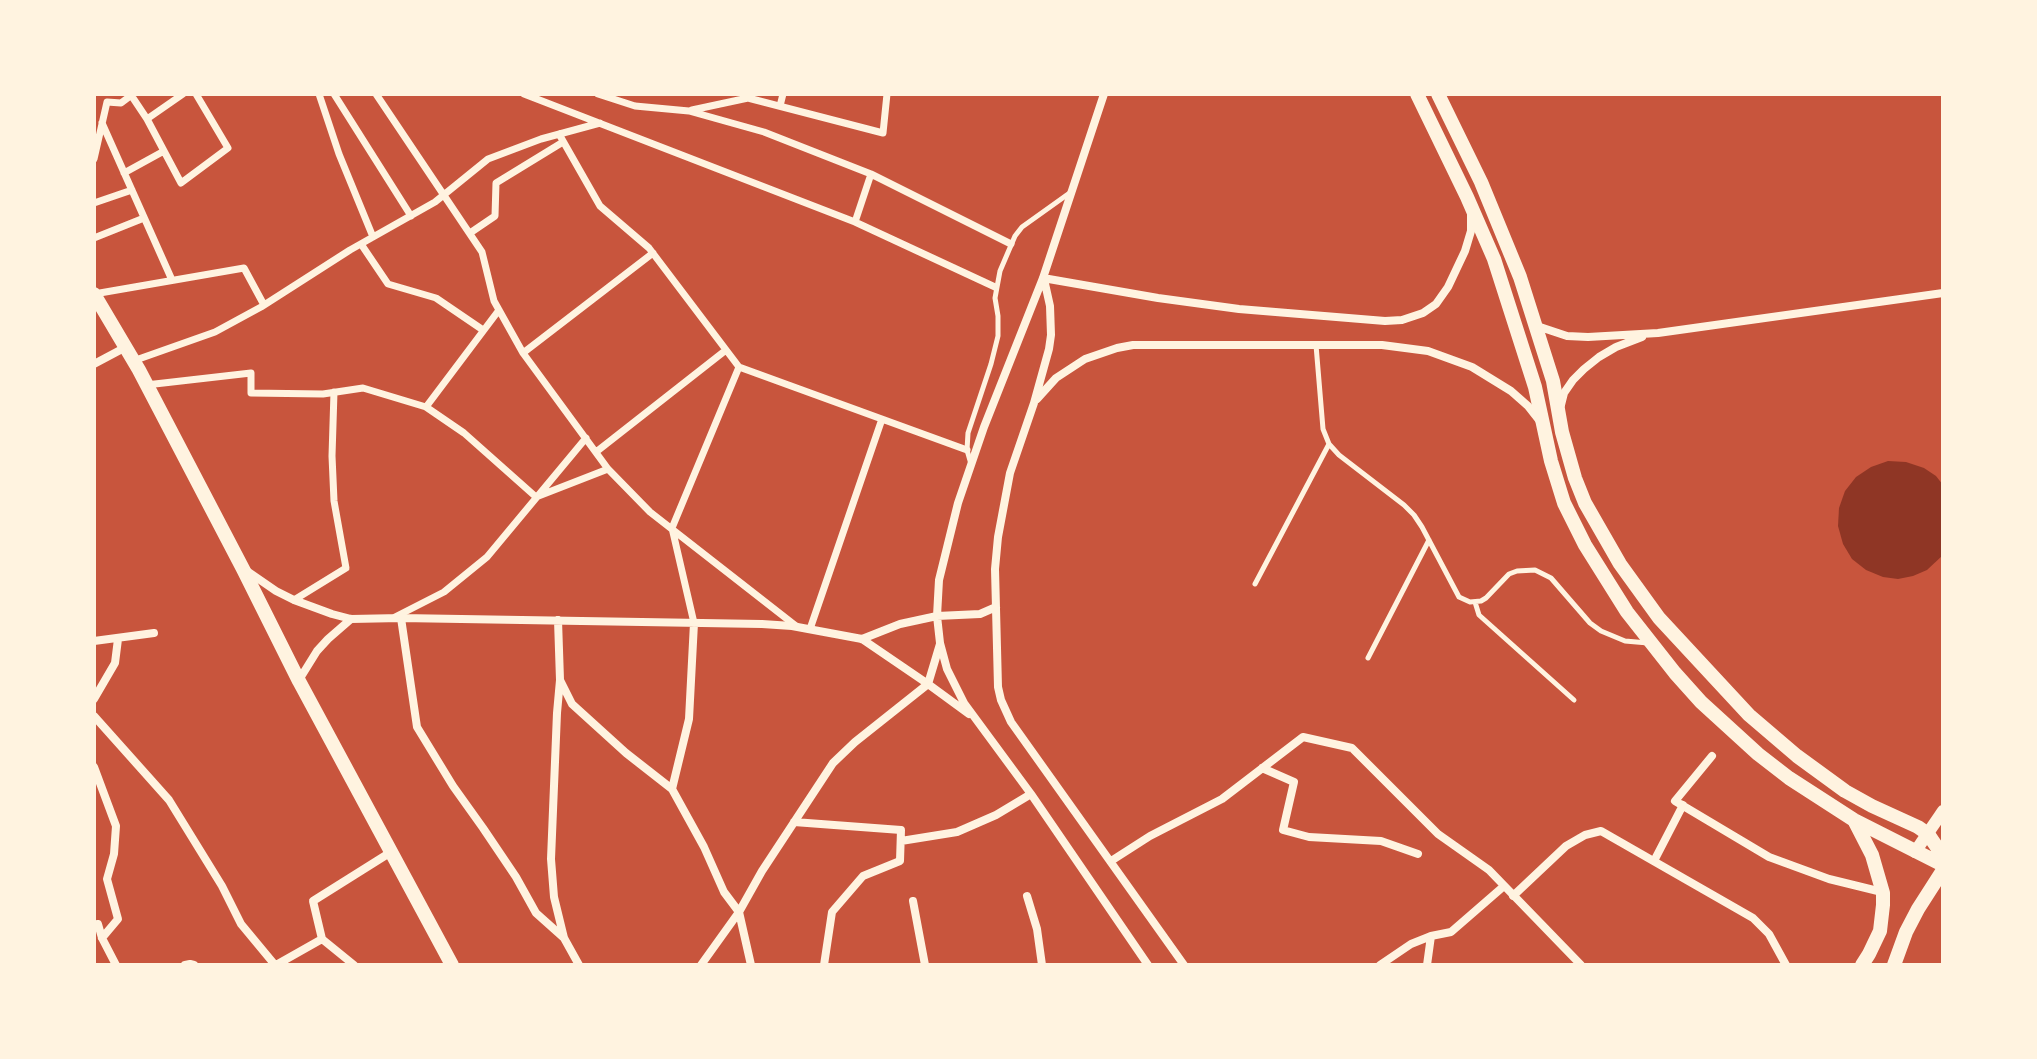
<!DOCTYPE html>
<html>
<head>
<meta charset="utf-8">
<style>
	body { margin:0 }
	#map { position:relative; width:2037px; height:1059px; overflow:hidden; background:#c8553d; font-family:Cabin,sans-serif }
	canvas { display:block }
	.frame { position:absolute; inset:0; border:96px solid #fff3e0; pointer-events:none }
</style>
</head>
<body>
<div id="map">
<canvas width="2037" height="1059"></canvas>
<div class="frame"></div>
</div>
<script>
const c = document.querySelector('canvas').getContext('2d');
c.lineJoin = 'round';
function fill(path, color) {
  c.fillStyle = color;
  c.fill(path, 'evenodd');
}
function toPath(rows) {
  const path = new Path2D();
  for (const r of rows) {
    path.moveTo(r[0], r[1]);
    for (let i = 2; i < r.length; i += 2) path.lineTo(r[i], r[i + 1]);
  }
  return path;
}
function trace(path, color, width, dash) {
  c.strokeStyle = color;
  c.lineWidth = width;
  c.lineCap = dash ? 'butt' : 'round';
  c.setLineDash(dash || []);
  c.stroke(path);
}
fill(toPath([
	[1888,461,1906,462,1924,468,1936,476,1943,485,1943,555,1927,570,1913,576,1898,579,1883,577,1866,570,1852,559,1843,544,1838,526,1839,508,1845,491,1856,477,1871,467]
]), '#8f3625');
trace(toPath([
	[1316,345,1323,429,1329,444,1339,455,1404,505,1414,515,1422,527,1459,597,1470,602,1481,601,1486,598,1509,574,1517,571,1535,570,1551,578,1590,623,1601,631,1625,641,1648,643],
	[971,464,967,450,968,433,991,364,998,336,998,316,995,298,1000,271,1015,236,1022,227,1071,192],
	[1255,584,1329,444],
	[1475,602,1479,615,1574,700],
	[1368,658,1429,540]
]), '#fff3e0', 5);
trace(toPath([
	[319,94,339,154,373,237],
	[334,94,411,216],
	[376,94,482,252,494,301,523,353,608,469,650,512,796,626],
	[524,94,855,222,995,287],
	[598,94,635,106,689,111,764,132,871,174,1011,244],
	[131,95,147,119,181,183,228,148,196,94],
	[780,106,783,94],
	[692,110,748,98,883,133,887,94],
	[147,119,183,94],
	[102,123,172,280],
	[559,134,600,206,649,248,739,367,967,450],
	[94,159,107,102,121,103,133,94],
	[124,173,164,151],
	[94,203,132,190],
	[855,222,871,174],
	[470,233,495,216,496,183,563,142],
	[94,238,144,218],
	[361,244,388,284,436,298,483,330],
	[94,294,244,268,264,305],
	[523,353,653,253],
	[133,361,215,332,261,307,350,250,435,202,488,159,541,139,600,123],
	[146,385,251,373,251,393,323,394,363,388,426,407,464,433,536,497,608,469],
	[426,407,499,310],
	[596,452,726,350],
	[294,600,346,568,334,501,332,456,334,392],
	[395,617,444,592,487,557,586,438],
	[694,623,672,528,739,367],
	[810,629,882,419]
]), '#fff3e0', 7);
trace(toPath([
	[1104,94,1043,278,984,427,958,503,939,580,937,616,940,643,947,669,964,703,1031,794,1148,965],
	[1043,278,1158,298,1239,309,1385,321,1402,320,1423,313,1436,304,1448,287,1465,251,1471,231,1471,213],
	[1044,279,1050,306,1051,335,1049,349,1034,403,1010,473,998,537,995,569,998,687,1001,700,1011,722,1184,965],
	[1537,326,1567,336,1588,337,1658,333,1943,293],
	[94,364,126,347],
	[1037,399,1056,378,1085,359,1117,348,1133,345,1382,345,1428,351,1472,367,1511,391,1528,406,1539,420],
	[1561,405,1564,393,1573,380,1584,369,1599,357,1616,347,1642,337],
	[247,571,276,591,294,600,332,614,351,619,401,618,762,624,792,626,862,639,928,684,969,714],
	[401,618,417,727,453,786,483,828,516,877,536,913,564,938],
	[558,620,560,680,572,704,626,753,672,789],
	[694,623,689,719,672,789,704,847,724,892,739,912,751,965],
	[862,639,900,624,937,616,980,614,996,607],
	[94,641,154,633],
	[299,680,317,651,328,639,351,619],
	[560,680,557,713,551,859,554,897,564,938,579,965],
	[94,699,115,663,118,639],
	[94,716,169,800,222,886,241,924,275,965],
	[1712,756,1675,801,1769,857,1829,879,1882,892],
	[94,767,116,826,114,854,107,879,118,919,102,938],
	[1262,768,1294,782,1283,830,1309,837,1381,841,1418,854],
	[794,822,901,830,900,861,863,876,832,912,824,965],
	[901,841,957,832,996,815,1031,794],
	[1111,861,1150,836,1222,799,1303,737,1352,748,1438,834,1489,870,1581,965],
	[1654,861,1683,805],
	[1027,896,1037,929,1042,965],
	[1513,896,1566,846,1585,835,1601,831,1753,918,1769,934,1786,965],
	[913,901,925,965],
	[94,925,98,924,102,938,116,965],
	[322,939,354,965],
	[185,965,190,964,194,965],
	[276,965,322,939,313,901,391,852],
	[701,965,739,912,762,871,833,763,855,742,928,684,940,644],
	[1380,965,1411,944,1431,936,1451,932,1504,886],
	[1427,965,1431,936]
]), '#fff3e0', 8);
trace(toPath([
	[1915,852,1943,811]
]), '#fff3e0', 12);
trace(toPath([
	[1417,94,1467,197,1494,259,1535,387,1551,461,1564,503,1585,545,1627,612,1675,673,1701,702,1758,754,1789,778,1854,820,1943,865],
	[1438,94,1481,182,1520,277,1553,381,1562,432,1575,478,1585,503,1620,564,1659,618,1749,715,1797,756,1845,791,1872,806,1918,827,1928,834,1943,856],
	[94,294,139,370,243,569,299,681,452,965],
	[1854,820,1872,855,1883,893,1883,905,1880,931,1869,954,1862,965],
	[1894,965,1906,932,1918,909,1943,870]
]), '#fff3e0', 14);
</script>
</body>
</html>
